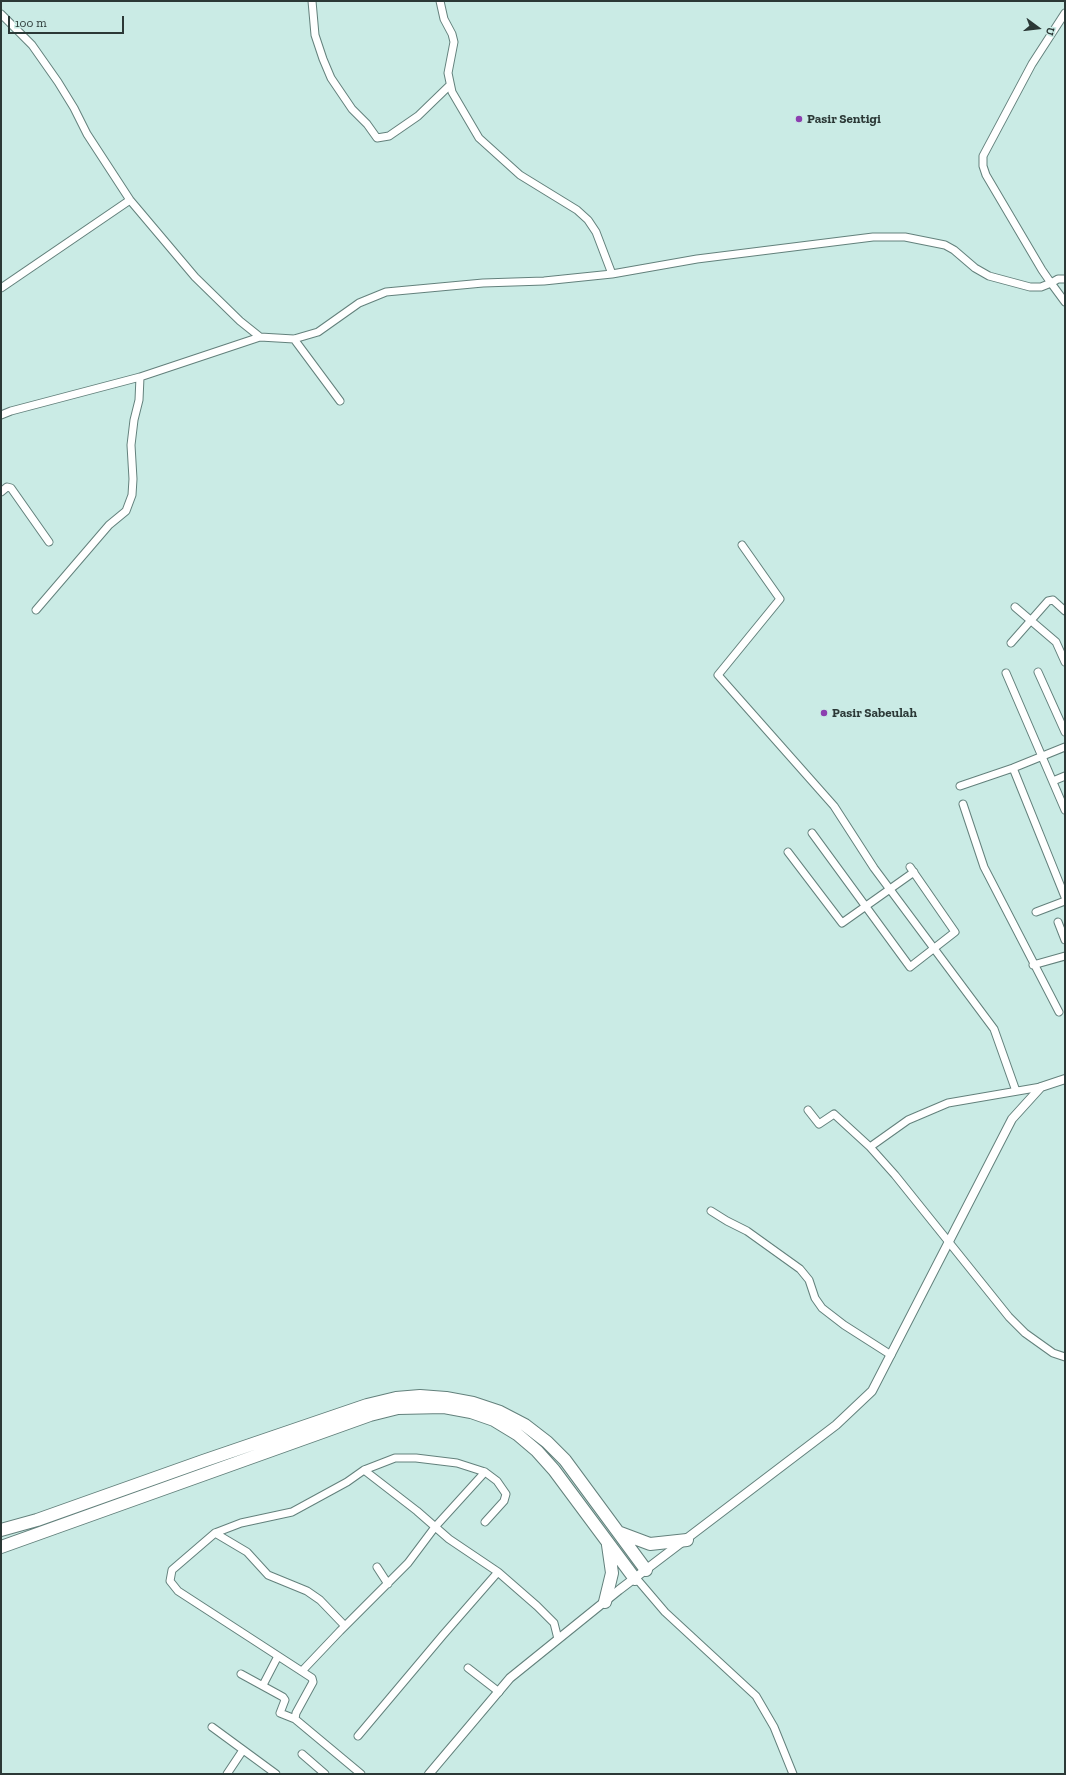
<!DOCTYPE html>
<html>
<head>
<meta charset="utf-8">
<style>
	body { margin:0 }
	#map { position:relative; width:1066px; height:1775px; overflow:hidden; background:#caebe5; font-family:"Zilla Slab",serif }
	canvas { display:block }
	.frame { position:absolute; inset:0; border:2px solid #2b3836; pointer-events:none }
	.north { position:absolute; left:1018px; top:8px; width:40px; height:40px; -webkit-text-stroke:3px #caebe5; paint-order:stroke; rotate:105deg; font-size:11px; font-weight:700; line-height:16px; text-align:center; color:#2b3836 }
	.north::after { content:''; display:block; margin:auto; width:14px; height:18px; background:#2b3836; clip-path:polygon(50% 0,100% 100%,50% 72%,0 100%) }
	.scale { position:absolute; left:8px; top:16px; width:116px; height:18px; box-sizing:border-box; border:2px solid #2b3836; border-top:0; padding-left:5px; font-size:12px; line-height:14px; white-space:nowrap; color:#2b3836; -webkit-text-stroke:3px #caebe5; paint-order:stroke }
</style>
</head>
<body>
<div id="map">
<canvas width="1066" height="1775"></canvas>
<div class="frame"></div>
<div class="north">U</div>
<div class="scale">100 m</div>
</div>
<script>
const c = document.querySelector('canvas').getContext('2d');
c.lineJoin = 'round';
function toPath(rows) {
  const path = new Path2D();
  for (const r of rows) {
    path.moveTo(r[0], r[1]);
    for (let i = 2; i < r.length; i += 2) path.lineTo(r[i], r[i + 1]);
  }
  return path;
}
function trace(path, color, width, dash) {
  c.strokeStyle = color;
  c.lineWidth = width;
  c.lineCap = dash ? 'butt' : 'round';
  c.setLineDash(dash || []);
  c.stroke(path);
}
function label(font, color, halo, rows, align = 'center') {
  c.font = font + ' "Zilla Slab",serif';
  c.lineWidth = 3.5;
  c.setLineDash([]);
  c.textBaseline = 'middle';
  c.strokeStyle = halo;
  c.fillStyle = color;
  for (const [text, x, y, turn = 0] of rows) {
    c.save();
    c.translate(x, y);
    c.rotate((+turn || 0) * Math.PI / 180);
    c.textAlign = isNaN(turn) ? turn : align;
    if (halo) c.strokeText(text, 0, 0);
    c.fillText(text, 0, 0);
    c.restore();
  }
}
const minor = toPath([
	[312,1,315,35,323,59,331,78,352,109,367,124,377,138,389,136,418,116,450,85],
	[440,1,444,19,452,34,454,42,448,73,452,92,479,138,520,175,577,210,588,220,596,232,612,274],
	[1065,13,1032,64,983,156,983,166,986,175,1042,270,1051,283,1058,279,1065,279],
	[1,14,32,45,58,82,74,108,87,134,130,200,195,277,240,321,260,337],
	[1,288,130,200],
	[294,339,340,401],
	[1,415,11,411,140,377,260,337,294,339,318,332,359,303,386,292,483,283,544,281,612,274,697,259,873,237,905,237,945,245,954,250,975,268,989,276,1030,287,1041,287,1051,283,1065,302],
	[1,492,7,487,11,488,49,542],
	[742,545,780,599,718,675,834,806,874,868,994,1029,1016,1091],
	[1015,607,1056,642,1065,662],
	[36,610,109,525,126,511,132,495,133,479,131,445,134,420,139,400,140,377],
	[1011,643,1048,601,1053,600,1065,611],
	[1038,672,1065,732],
	[1006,673,1065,810],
	[1013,768,1065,897],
	[1053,781,1065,776],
	[960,786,1013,768,1065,747],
	[963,804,984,867,1059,1012],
	[812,833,910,967,955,932,910,867],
	[788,852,842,923,914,872],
	[1036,912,1065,901],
	[1058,922,1065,940],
	[1033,965,1065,956],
	[1041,1087,948,1103,908,1120,870,1147,895,1175,1009,1317,1025,1333,1053,1353,1065,1357],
	[808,1110,819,1124,834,1114,870,1147],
	[711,1211,727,1221,747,1231,800,1269,809,1280,815,1298,822,1308,844,1325,891,1355],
	[364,1470,417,1511,449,1539,498,1572,537,1606,554,1623,558,1639],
	[215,1533,247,1552,268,1575,307,1591,320,1600,345,1626],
	[377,1567,388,1584],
	[636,1578,665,1612,756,1696,774,1727,793,1774],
	[468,1668,499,1692],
	[302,1671,340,1631,408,1563,435,1527,485,1472],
	[241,1674,283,1697,285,1700,280,1713,295,1719],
	[263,1685,278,1656],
	[212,1727,276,1774],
	[358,1736,443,1635,498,1572],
	[302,1754,325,1774],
	[227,1774,243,1750],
	[361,1774,295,1719,296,1713,313,1682,312,1678,178,1591,170,1581,172,1570,215,1533,241,1523,292,1512,347,1482,364,1470,395,1458,416,1458,457,1463,485,1472,497,1481,506,1494,504,1501,485,1522]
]);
const tertiary = toPath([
	[429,1774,510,1678,619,1590,836,1425,872,1391,1012,1119,1041,1087,1065,1079]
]);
const motorway = toPath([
	[1,1530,37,1520,203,1461,367,1405,396,1398,420,1396,446,1398,473,1403,500,1412,525,1425,547,1442,565,1460,646,1570],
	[618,1532,650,1544,687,1540],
	[1,1547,370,1415,398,1408,444,1407,471,1412,494,1420,517,1434,537,1451,554,1470,635,1579],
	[605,1602,612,1573,608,1545]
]);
trace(minor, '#63817c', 9);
trace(tertiary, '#63817c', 10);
trace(motorway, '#63817c', 14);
trace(minor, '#fff', 7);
trace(tertiary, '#fff', 8);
trace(motorway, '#fff', 12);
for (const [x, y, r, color] of [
	[799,119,4,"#8c3fb0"],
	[824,713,4,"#8c3fb0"]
]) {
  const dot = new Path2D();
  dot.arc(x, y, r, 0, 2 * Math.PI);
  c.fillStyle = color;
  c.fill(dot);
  trace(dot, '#caebe5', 1.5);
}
label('bold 13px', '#2b3836', '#caebe5', [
	["Pasir Sentigi",807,119],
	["Pasir Sabeulah",832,713]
], 'left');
</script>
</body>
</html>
